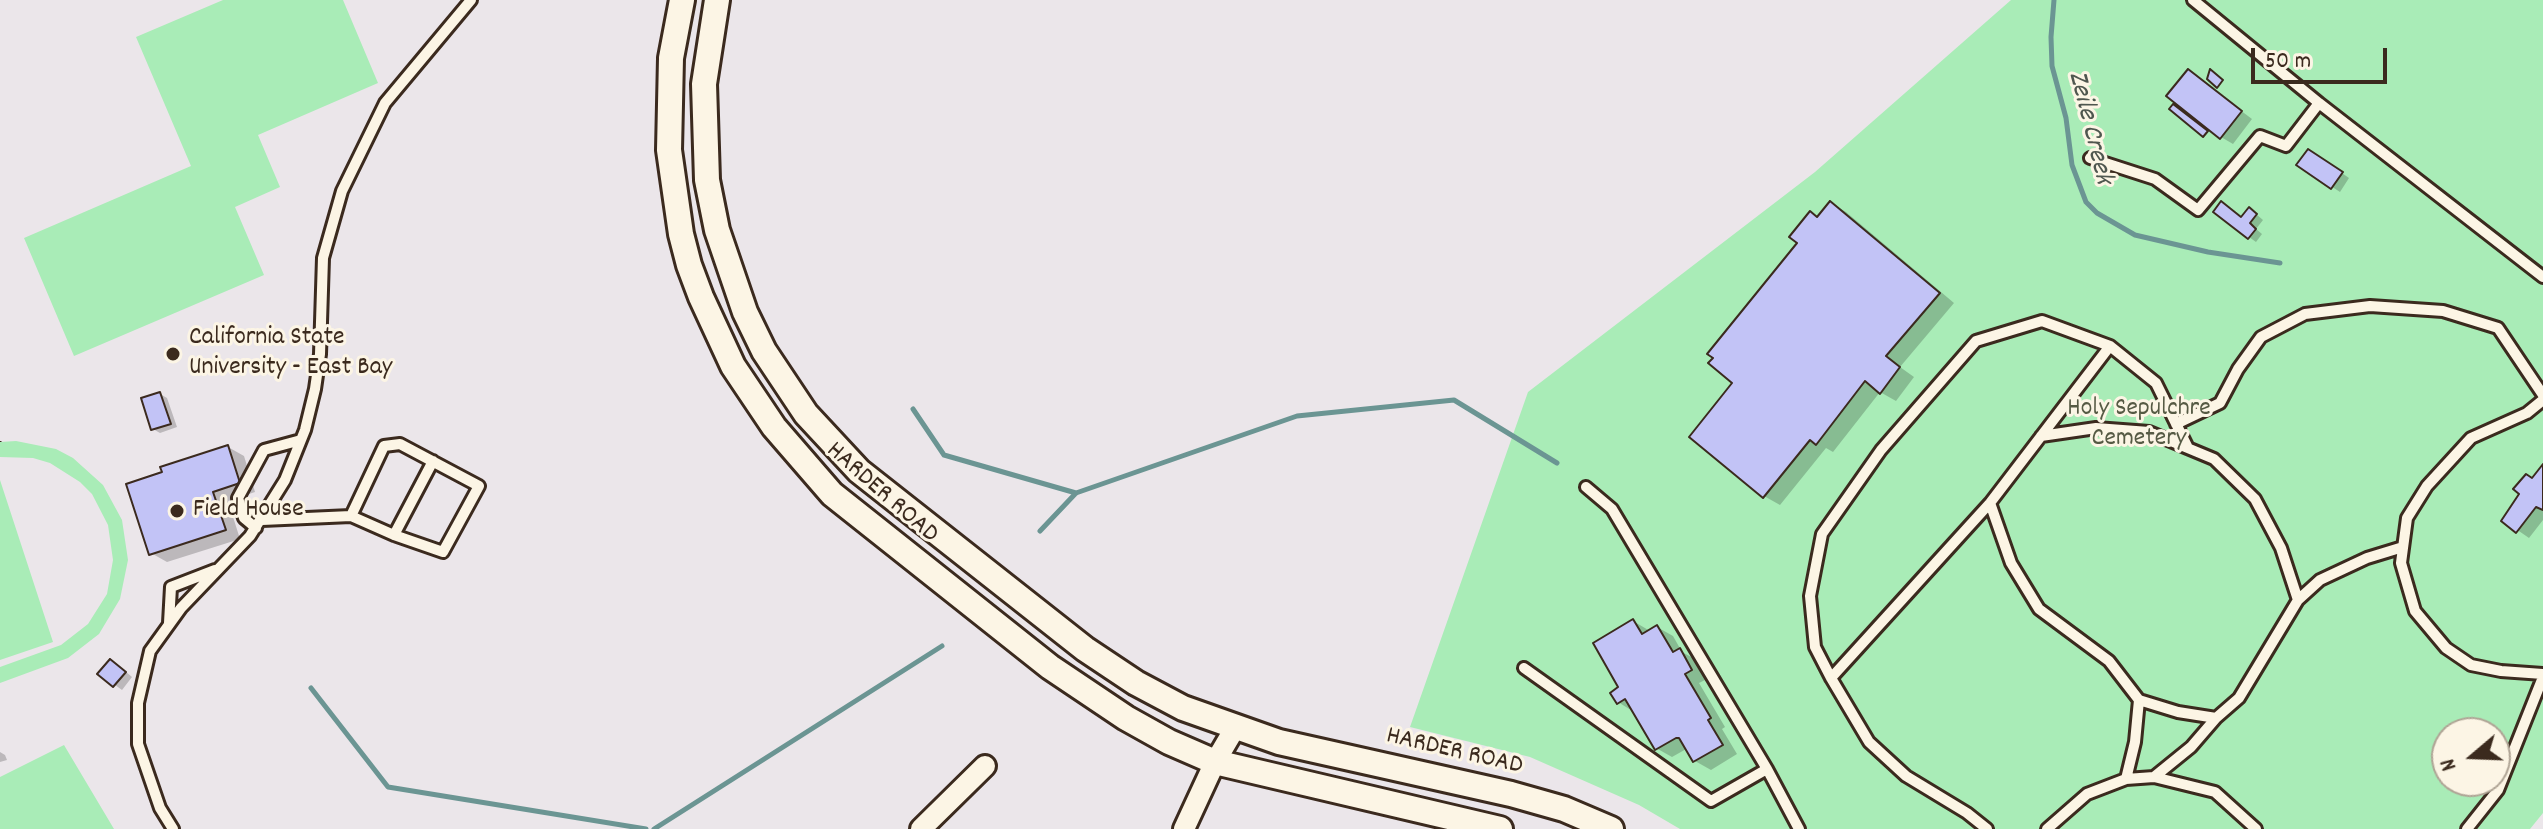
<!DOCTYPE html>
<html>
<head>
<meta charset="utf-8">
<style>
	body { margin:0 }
	#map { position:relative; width:2543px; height:829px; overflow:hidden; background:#ebe6ea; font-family:Dekko,sans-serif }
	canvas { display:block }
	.north { position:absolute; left:2431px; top:717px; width:80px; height:80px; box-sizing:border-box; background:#fcf5e5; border:2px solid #afa495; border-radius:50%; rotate:251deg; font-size:22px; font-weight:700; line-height:32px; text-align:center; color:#3b2a1e }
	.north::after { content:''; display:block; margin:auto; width:28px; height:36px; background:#3b2a1e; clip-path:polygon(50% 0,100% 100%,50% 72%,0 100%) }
	.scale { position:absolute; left:2251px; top:48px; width:136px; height:36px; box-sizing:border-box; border:4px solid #3b2a1e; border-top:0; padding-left:10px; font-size:24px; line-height:28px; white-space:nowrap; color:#3b2a1e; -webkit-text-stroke:6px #fcf5e5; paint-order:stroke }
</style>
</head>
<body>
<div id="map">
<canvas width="2543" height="829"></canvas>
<div class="north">N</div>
<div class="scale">50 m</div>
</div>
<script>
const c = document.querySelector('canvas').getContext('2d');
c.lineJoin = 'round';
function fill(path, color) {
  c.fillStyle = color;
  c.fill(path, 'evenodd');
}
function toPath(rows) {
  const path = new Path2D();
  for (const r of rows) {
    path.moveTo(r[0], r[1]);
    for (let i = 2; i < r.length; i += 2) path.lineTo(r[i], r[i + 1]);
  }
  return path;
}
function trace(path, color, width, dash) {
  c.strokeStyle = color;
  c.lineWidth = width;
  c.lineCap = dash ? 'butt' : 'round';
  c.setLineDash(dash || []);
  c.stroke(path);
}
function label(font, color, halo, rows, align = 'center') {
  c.font = font + ' Dekko,sans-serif';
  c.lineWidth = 6;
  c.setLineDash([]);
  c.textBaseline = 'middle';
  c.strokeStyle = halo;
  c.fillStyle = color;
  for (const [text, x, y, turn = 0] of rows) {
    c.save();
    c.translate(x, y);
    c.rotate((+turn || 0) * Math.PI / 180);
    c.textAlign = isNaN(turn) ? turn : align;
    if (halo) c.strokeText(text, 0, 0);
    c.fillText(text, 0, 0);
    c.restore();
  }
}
fill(toPath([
	[223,0,343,0,378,83,258,135,280,187,235,207,264,275,74,356,24,238,191,166,136,37],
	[2011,0,2543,0,2543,813,2530,829,1680,829,1639,805,1530,757,1410,727,1528,392,1815,172],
	[2447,733,2495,733,2495,781,2447,781],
	[16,441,56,449,73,458,103,485,122,520,128,560,120,599,99,634,68,658,0,683,0,667,61,645,88,624,107,594,113,560,108,525,92,494,80,482,50,463,33,458,0,457,0,442],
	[0,480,53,642,0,660],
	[64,745,114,829,0,829,0,777]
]), '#a9ecb7');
fill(toPath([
	[2188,71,2252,119,2233,144,2221,137],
	[2316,155,2349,178,2340,192,2299,165],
	[1831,203,1846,212,1954,303,1900,367,1914,377,1896,401,1880,392,1833,452,1826,448,1780,505,1764,496,1735,383,1818,218],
	[2256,214,2263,220,2256,229,2262,234,2256,242,2249,237,2242,219],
	[160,394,167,398,177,427,160,433,153,429],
	[228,447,244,456,255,492,228,501,240,539,167,562,151,553],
	[2543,467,2543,520,2529,538,2503,520],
	[1633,621,1650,631,1657,627,1673,636,1682,652,1695,659,1707,679,1699,683,1725,727,1722,729,1737,754,1711,770,1695,761,1688,748,1672,757,1656,748,1634,712,1618,702],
	[118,665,132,677,122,690,100,674],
	[0,752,5,755,7,760,0,762]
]), '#0003');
trace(toPath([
	[2054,0,2051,37,2052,66,2066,118,2072,165,2086,202,2097,213,2135,235,2208,252,2280,263],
	[913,409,944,455,1076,493],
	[1040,531,1076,493,1297,416,1454,400,1557,463],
	[311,688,388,787,646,829],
	[654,829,942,646]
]), '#6b9593', 5);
const building = toPath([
	[2188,69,2242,111,2220,139,2166,96,2188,69],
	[2210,69,2223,80,2217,88,2207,79,2210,69],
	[2173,104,2208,131,2203,137,2169,109,2173,104],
	[2308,149,2343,172,2331,189,2296,165,2308,149],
	[1830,201,1940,293,1886,356,1900,367,1880,394,1865,381,1816,445,1810,440,1763,498,1689,437,1732,383,1708,363,1713,358,1707,354,1797,243,1789,237,1810,211,1817,217,1830,201],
	[2221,201,2241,217,2249,207,2257,214,2250,223,2256,229,2248,239,2213,212,2221,201],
	[160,392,171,424,151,430,141,398,160,392],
	[228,445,240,483,213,492,226,530,149,555,126,484,162,472,160,467,228,445],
	[2543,464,2543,510,2536,507,2516,533,2501,521,2519,494,2513,489,2526,474,2532,478,2543,464],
	[1633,619,1642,634,1657,625,1673,652,1680,648,1692,670,1685,674,1711,718,1708,720,1723,745,1693,762,1679,738,1676,738,1655,750,1625,699,1617,704,1610,693,1618,687,1593,643,1633,619],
	[110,659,126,672,113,687,97,674,110,659]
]);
fill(building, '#c2c3f6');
trace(building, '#3b2a1e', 2);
const service = toPath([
	[2193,0,2319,103],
	[2090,158,2155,179,2198,210,2260,136,2286,146,2319,103,2543,277],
	[2543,400,2527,413,2471,438,2427,486,2407,518,2401,563,2415,611,2446,648,2471,665,2501,671,2543,674],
	[2176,424,2220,403,2238,369,2261,337,2305,314,2370,306,2443,311,2498,328,2543,395],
	[2041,436,2096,428,2149,432,2214,459,2255,499,2281,548,2298,600],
	[1586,487,1612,509,1767,769],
	[1990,503,2011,563,2039,609,2109,661,2139,700],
	[262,520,351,516,384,446,400,444,479,486,443,552,394,535,351,516],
	[256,528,244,518,238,498,264,450,301,440],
	[394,535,433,461],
	[169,623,171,587,215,570],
	[1524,668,1711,801,1767,769,1799,829],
	[1831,678,1990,503,2110,346],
	[2216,718,2239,698,2298,600,2320,580,2367,558,2403,547],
	[2126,779,2135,742,2139,700,2178,712,2216,718,2191,747,2154,777],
	[173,829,160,808,138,744,138,703,150,651,181,608,250,536,285,480,305,430,315,389,320,354,323,258,342,191,385,103,471,0],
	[1987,829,1967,813,1906,776,1869,742,1831,678,1815,647,1810,596,1822,534,1881,450,1976,341,2042,321,2110,346,2156,383,2188,448],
	[2047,829,2087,794,2126,779,2154,777,2215,792,2256,829],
	[2467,829,2498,790,2543,677]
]);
const minor = toPath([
	[921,829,985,766],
	[1184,829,1215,762,1235,728]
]);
const tertiary = toPath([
	[682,0,671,58,669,150,681,234,689,265,701,297,733,366,774,427,832,494,1050,667,1126,718,1169,742,1215,762,1500,829],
	[717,0,704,84,707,180,717,230,745,312,764,351,806,414,859,471,1085,649,1136,683,1183,708,1279,742,1511,794,1564,809,1611,829]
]);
trace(service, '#3b2a1e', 16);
trace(minor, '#3b2a1e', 26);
trace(tertiary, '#3b2a1e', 30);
trace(toPath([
	[0,441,0,442]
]), '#3b2a1e', 3, [8, 6]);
trace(service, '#fcf5e5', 10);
trace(minor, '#fcf5e5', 20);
trace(tertiary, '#fcf5e5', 24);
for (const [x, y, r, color] of [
	[173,354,8,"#3b2a1e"],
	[177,511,8,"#3b2a1e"]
]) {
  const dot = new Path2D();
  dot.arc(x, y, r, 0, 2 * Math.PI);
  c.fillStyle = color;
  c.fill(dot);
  trace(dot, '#fcf5e5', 3);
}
label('26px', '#3b2a1e', '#fcf5e5', [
	["California State",189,339],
	["University - East Bay",189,369],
	["Field House",193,511]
], 'left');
label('26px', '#565a44', '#fcf5e5', [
	["Holy Sepulchre",2139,410],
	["Cemetery",2139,440]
]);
label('26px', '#3b2a1e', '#fcf5e5', [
	["HARDER ROAD",881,494,41],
	["HARDER ROAD",1454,753,13]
]);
label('italic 28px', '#4f574f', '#fcf5e5', [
	["Zeile Creek",2088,128,76]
]);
</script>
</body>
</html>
